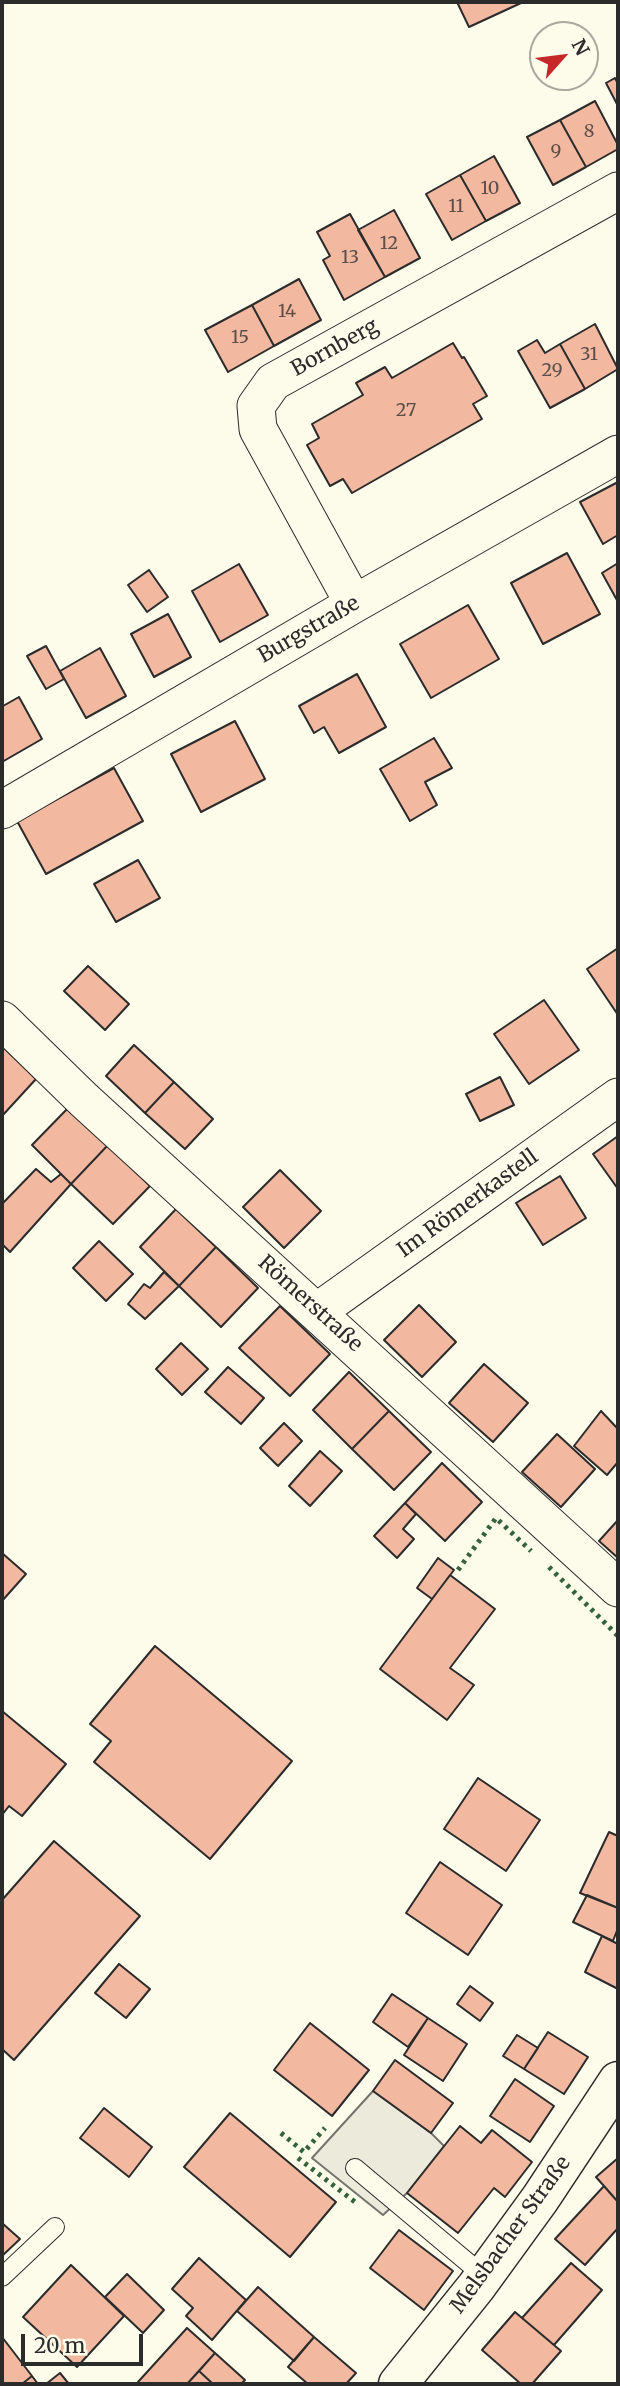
<!DOCTYPE html>
<html>
<head>
<meta charset="utf-8">
<style>
	body { margin:0 }
	#map { position:relative; width:620px; height:2386px; overflow:hidden; background:#fdfbea; font-family:Merriweather,serif }
	canvas { display:block }
	.frame { position:absolute; inset:0; border:4px solid #2b2b2b; pointer-events:none }
	.north { position:absolute; left:529px; top:21px; width:70px; height:70px; box-sizing:border-box; background:#fdfbea; border:2px solid #a9a89e; border-radius:50%; rotate:62deg; font-size:19px; font-weight:700; line-height:28px; text-align:center; color:#2b2b2b }
	.north::after { content:''; display:block; margin:auto; width:24px; height:32px; background:#c62828; clip-path:polygon(50% 0,100% 100%,50% 72%,0 100%) }
	.scale { position:absolute; left:21px; top:2334px; width:122px; height:32px; box-sizing:border-box; border:4px solid #2b2b2b; border-top:0; padding-left:9px; font-size:21px; line-height:24px; white-space:nowrap; color:#2b2b2b; -webkit-text-stroke:5px #fdfbea; paint-order:stroke }
</style>
</head>
<body>
<div id="map">
<canvas width="620" height="2386"></canvas>
<div class="frame"></div>
<div class="north">N</div>
<div class="scale">20 m</div>
</div>
<script>
const c = document.querySelector('canvas').getContext('2d');
c.lineJoin = 'round';
function fill(path, color) {
  c.fillStyle = color;
  c.fill(path, 'evenodd');
}
function toPath(rows) {
  const path = new Path2D();
  for (const r of rows) {
    path.moveTo(r[0], r[1]);
    for (let i = 2; i < r.length; i += 2) path.lineTo(r[i], r[i + 1]);
  }
  return path;
}
function trace(path, color, width, dash) {
  c.strokeStyle = color;
  c.lineWidth = width;
  c.lineCap = dash ? 'butt' : 'round';
  c.setLineDash(dash || []);
  c.stroke(path);
}
function label(font, color, halo, rows, align = 'center') {
  c.font = font + ' Merriweather,serif';
  c.lineWidth = 5;
  c.setLineDash([]);
  c.textBaseline = 'middle';
  c.strokeStyle = halo;
  c.fillStyle = color;
  for (const [text, x, y, turn = 0] of rows) {
    c.save();
    c.translate(x, y);
    c.rotate((+turn || 0) * Math.PI / 180);
    c.textAlign = isNaN(turn) ? turn : align;
    if (halo) c.strokeText(text, 0, 0);
    c.fillText(text, 0, 0);
    c.restore();
  }
}
const parking = toPath([
	[373,2091,431,2133,444,2146,407,2193,383,2215,312,2158,373,2091]
]);
fill(parking, '#eceadb');
trace(parking, '#74746e', 2);
const building = toPath([
	[457,2,520,2,521,3,469,27,457,2],
	[615,78,618,84,618,106,606,83,615,78],
	[595,101,618,145,618,149,586,167,560,120,595,101],
	[560,120,586,167,553,185,527,137,560,120],
	[494,156,520,203,486,221,460,175,494,156],
	[460,175,486,221,452,240,426,194,460,175],
	[394,210,420,258,385,277,358,230,394,210],
	[350,214,385,277,344,300,323,260,330,256,317,232,350,214],
	[299,279,321,320,274,346,252,305,299,279],
	[252,305,274,346,228,372,205,330,252,305],
	[595,324,618,369,585,389,560,344,595,324],
	[537,340,545,353,560,344,585,389,550,408,518,351,537,340],
	[453,343,462,358,464,357,487,396,473,404,482,419,352,493,343,479,330,486,307,445,319,438,312,424,363,395,356,383,385,367,392,378,453,343],
	[618,482,618,535,603,544,580,502,618,482],
	[567,553,600,614,543,644,511,583,567,553],
	[618,563,618,602,602,573,618,563],
	[239,564,268,615,220,642,192,591,239,564],
	[149,570,168,597,147,612,128,585,149,570],
	[468,605,499,659,431,698,400,644,468,605],
	[168,614,191,657,154,677,131,634,168,614],
	[46,646,64,679,46,689,27,656,46,646],
	[100,648,126,696,86,718,60,671,100,648],
	[357,674,386,727,339,753,324,727,314,733,299,706,357,674],
	[19,697,42,739,2,762,2,704,3,706,19,697],
	[235,721,265,779,201,812,171,754,235,721],
	[434,738,452,768,425,782,437,805,410,821,380,769,434,738],
	[114,768,143,821,46,874,17,821,114,768],
	[138,860,160,898,116,922,94,884,138,860],
	[618,948,618,1015,587,969,618,948],
	[88,966,129,1004,105,1030,64,991,88,966],
	[544,1000,579,1050,529,1084,494,1034,544,1000],
	[134,1045,174,1082,145,1113,106,1076,134,1045],
	[2,1046,36,1079,2,1116,2,1046],
	[500,1077,514,1105,480,1121,466,1094,500,1077],
	[174,1082,213,1119,185,1149,145,1113,174,1082],
	[69,1107,108,1145,71,1184,32,1145,69,1107],
	[618,1136,618,1189,593,1154,618,1136],
	[108,1145,150,1186,113,1224,71,1184,108,1145],
	[36,1169,51,1182,61,1174,71,1184,10,1252,2,1244,2,1204,36,1169],
	[280,1170,321,1211,284,1248,243,1207,280,1170],
	[560,1176,586,1218,543,1245,516,1203,560,1176],
	[176,1209,216,1247,179,1286,140,1247,176,1209],
	[99,1241,133,1274,106,1301,73,1268,99,1241],
	[216,1247,258,1288,221,1327,179,1286,216,1247],
	[164,1272,179,1286,145,1319,128,1304,144,1284,150,1288,164,1272],
	[419,1305,456,1342,422,1377,384,1340,419,1305],
	[280,1306,330,1354,290,1396,239,1348,280,1306],
	[181,1343,208,1369,182,1395,156,1369,181,1343],
	[484,1364,528,1403,493,1442,449,1403,484,1364],
	[228,1367,264,1398,241,1424,205,1392,228,1367],
	[349,1372,389,1411,352,1449,313,1410,349,1372],
	[389,1411,431,1452,394,1490,352,1449,389,1411],
	[601,1411,618,1429,618,1462,607,1475,574,1446,601,1411],
	[284,1423,302,1441,278,1466,260,1448,284,1423],
	[557,1434,595,1469,561,1507,522,1472,557,1434],
	[320,1451,342,1471,310,1506,289,1486,320,1451],
	[442,1463,482,1502,445,1541,405,1503,442,1463],
	[405,1503,416,1514,403,1529,414,1539,397,1558,374,1536,405,1503],
	[618,1520,618,1558,599,1541,618,1520],
	[2,1553,26,1574,2,1601,2,1553],
	[438,1558,454,1570,432,1599,417,1588,438,1558],
	[450,1575,495,1609,450,1668,474,1685,447,1720,380,1669,450,1575],
	[155,1646,292,1761,210,1859,94,1762,111,1741,90,1724,155,1646],
	[2,1711,66,1764,22,1816,9,1806,2,1815,2,1711],
	[478,1778,540,1820,506,1871,444,1829,478,1778],
	[609,1832,618,1836,618,1908,580,1893,609,1832],
	[54,1841,140,1916,14,2060,2,2049,2,1900,54,1841],
	[440,1862,502,1905,468,1955,406,1913,440,1862],
	[587,1895,618,1908,618,1928,613,1941,573,1922,587,1895],
	[602,1936,618,1944,618,1989,585,1972,602,1936],
	[119,1964,150,1989,126,2018,95,1993,119,1964],
	[470,1986,493,2003,480,2021,457,2004,470,1986],
	[392,1994,428,2018,408,2047,373,2022,392,1994],
	[428,2018,467,2044,443,2081,404,2055,428,2018],
	[310,2023,369,2070,332,2116,274,2070,310,2023],
	[548,2032,588,2057,564,2094,524,2069,548,2032],
	[517,2035,538,2048,524,2069,503,2056,517,2035],
	[395,2060,453,2103,431,2133,373,2091,395,2060],
	[515,2079,554,2106,530,2142,490,2116,515,2079],
	[104,2108,152,2147,129,2177,80,2138,104,2108],
	[230,2113,336,2202,290,2257,184,2167,230,2113],
	[460,2126,481,2143,492,2130,532,2162,505,2197,494,2188,458,2233,407,2193,460,2126],
	[618,2158,618,2202,596,2177,618,2158],
	[604,2186,618,2202,618,2228,585,2265,555,2239,604,2186],
	[2,2223,20,2239,2,2256,2,2223],
	[399,2230,453,2271,424,2310,370,2268,399,2230],
	[199,2258,246,2300,212,2340,186,2316,193,2308,172,2289,199,2258],
	[571,2263,602,2290,554,2345,522,2318,571,2263],
	[71,2265,124,2316,77,2367,23,2317,71,2265],
	[127,2274,164,2310,143,2333,105,2297,127,2274],
	[258,2287,314,2337,294,2361,237,2311,258,2287],
	[515,2312,561,2351,532,2384,521,2384,482,2350,515,2312],
	[187,2328,215,2353,187,2384,141,2384,138,2382,187,2328],
	[2,2337,32,2376,22,2384,2,2384,2,2337],
	[314,2337,356,2373,346,2384,308,2384,288,2367,314,2337],
	[215,2353,245,2380,241,2384,213,2384,199,2371,215,2353],
	[199,2371,213,2384,187,2384,199,2371],
	[60,2373,69,2384,46,2384,60,2373],
	[32,2376,38,2384,22,2384,32,2376]
]);
fill(building, '#f2b8a0');
trace(building, '#2b2b2b', 2);
const service = toPath([
	[355,2168,484,2276],
	[2,2277,55,2227]
]);
const minor = toPath([
	[354,604,258,429,256,406,273,382,618,191],
	[2,810,354,604,618,454],
	[2,1020,84,1100,618,1588],
	[318,1311,618,1097]
]);
const tertiary = toPath([
	[398,2384,476,2287,540,2199,618,2081]
]);
trace(service, '#2b2b2b', 20);
trace(minor, '#2b2b2b', 39);
trace(tertiary, '#2b2b2b', 41);
trace(service, '#fdfbea', 18);
trace(minor, '#fdfbea', 37);
trace(tertiary, '#fdfbea', 38);
trace(toPath([
	[549,1567,618,1636],
	[458,1570,496,1518,531,1551],
	[281,2133,304,2152,325,2128],
	[298,2158,355,2202]
]), '#34623c', 5, [3.5, 5]);
label('18px', '#5d4e48', null, [
	["8",589,132],
	["9",556,152],
	["10",490,189],
	["11",456,207],
	["12",389,244],
	["13",350,258],
	["14",287,312],
	["15",240,338],
	["31",589,355],
	["29",552,371],
	["27",406,411]
]);
label('21px', '#2b2b2b', '#fdfbea', [
	["Bornberg",335,348,-29],
	["Burgstraße",309,630,-30],
	["Im Römerkastell",468,1204,-36],
	["Römerstraße",310,1304,42],
	["Melsbacher Straße",511,2235,-54]
]);
</script>
</body>
</html>
